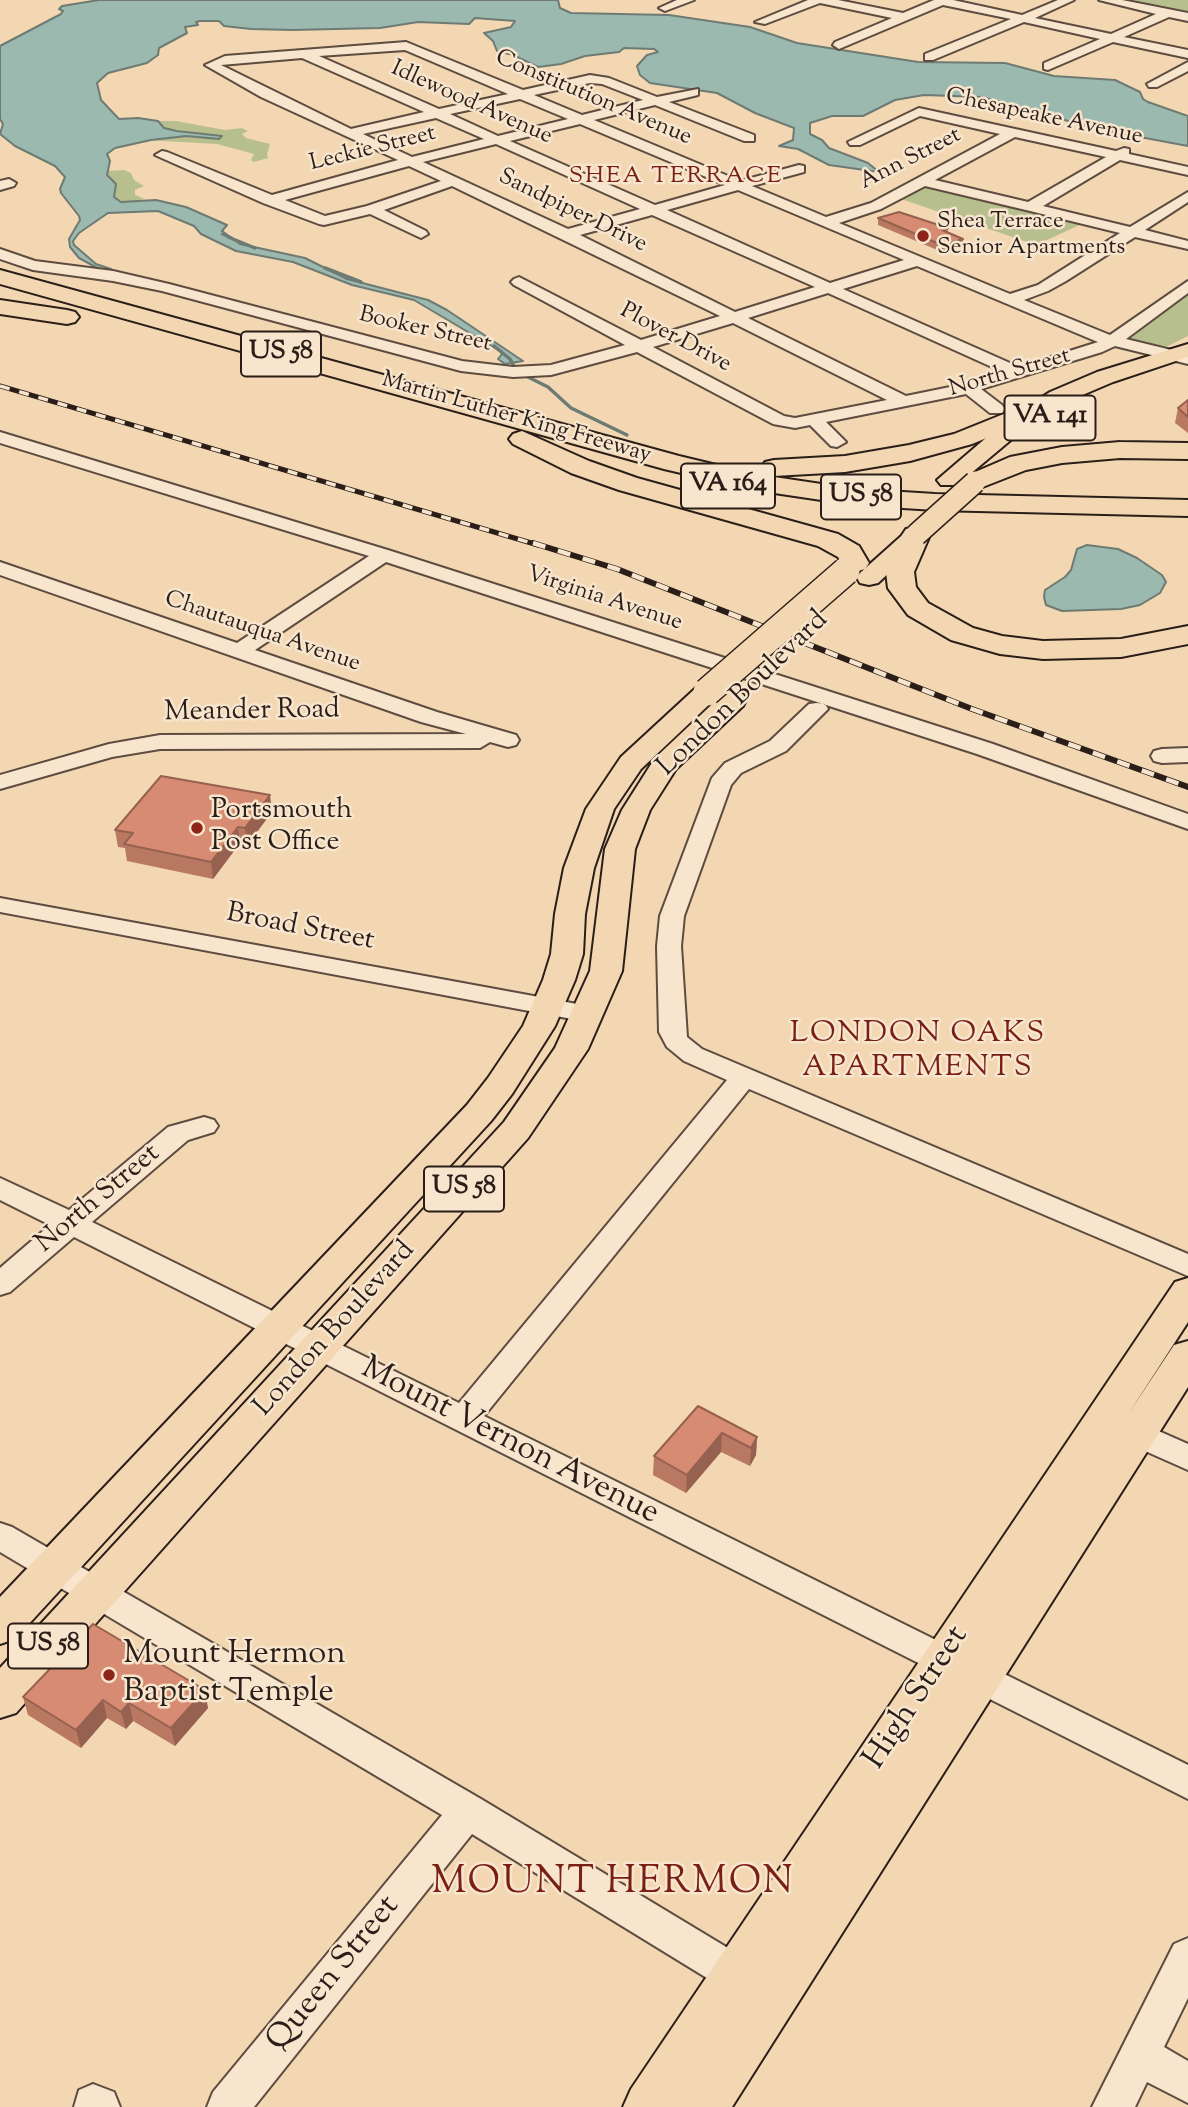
<!DOCTYPE html>
<html>
<head>
<meta charset="utf-8">
<style>
	body { margin:0 }
	canvas { display:block; background:#f2d7b2 }
</style>
</head>
<body>
<canvas width="1188" height="2107"></canvas>
<script>
const c = document.querySelector('canvas').getContext('2d');
c.lineJoin = 'round';
function fill(path, color) {
  c.fillStyle = color;
  c.fill(path, 'evenodd');
}
function toPath(rows) {
  const path = new Path2D();
  for (const r of rows) {
    path.moveTo(r[0], r[1]);
    for (let i = 2; i < r.length; i += 2) path.lineTo(r[i], r[i + 1]);
  }
  return path;
}
function trace(path, color, width, dash) {
  c.strokeStyle = color;
  c.lineWidth = width;
  c.lineCap = dash ? 'butt' : 'round';
  c.setLineDash(dash || []);
  c.stroke(path);
}
function label(font, color, halo, rows, align = 'center') {
  c.font = font + ' "Sorts Mill Goudy",serif';
  c.lineWidth = 5;
  c.setLineDash([]);
  c.textBaseline = 'middle';
  c.strokeStyle = halo;
  c.fillStyle = color;
  for (const [text, x, y, turn = 0] of rows) {
    c.save();
    c.translate(x, y);
    c.rotate((+turn || 0) * Math.PI / 180);
    c.textAlign = isNaN(turn) ? turn : align;
    if (halo) c.strokeText(text, 0, 0);
    c.fillText(text, 0, 0);
    c.restore();
  }
}
fill(toPath([
	[1119,0,1188,0,1188,14],
	[158,121,176,121,225,130,242,128,248,131,242,134,246,138,270,144,267,154,268,158,254,162,251,160,254,154,217,144,145,140,186,136,219,139,221,136,164,128],
	[124,170,131,173,134,180,144,186,135,190,135,195,145,199,125,203,114,197,115,184,110,181,107,171],
	[925,186,1084,223,1036,245,901,199],
	[1188,291,1188,336,1166,347,1124,337]
]), '#b8bf8e');
const water = toPath([
	[99,0,558,0,560,8,571,13,669,15,750,27,797,43,918,62,1005,63,1054,76,1115,80,1140,92,1143,99,1148,102,1188,116,1188,146,1097,129,982,97,924,95,895,100,863,116,832,116,810,123,810,134,822,140,829,148,868,163,879,172,829,165,798,149,779,146,793,140,794,128,755,113,717,93,650,83,640,75,637,66,647,55,658,52,654,49,624,48,619,52,585,56,561,64,538,67,513,55,497,51,493,41,484,33,511,27,515,21,475,18,469,24,418,22,380,28,292,30,251,29,224,26,219,21,200,21,196,22,198,25,185,27,187,33,159,48,158,55,147,63,108,73,97,83,101,100,119,119,138,118,158,121,164,128,177,131,222,136,219,139,186,136,151,140,115,148,107,154,110,161,107,175,116,184,114,197,121,202,156,200,186,207,227,225,222,231,240,244,305,258,347,279,428,300,447,310,523,361,505,364,498,359,502,354,500,351,414,300,352,285,293,262,236,251,201,234,194,226,158,211,108,213,79,233,73,241,74,245,96,264,111,269,101,270,79,258,70,247,69,239,80,220,79,216,61,193,60,189,65,177,55,166,15,146,0,134,3,124,0,119,0,46,61,14,63,11,59,9,62,6,99,0],
	[1087,545,1118,549,1137,558,1162,575,1166,582,1160,593,1140,605,1121,609,1062,611,1046,605,1044,597,1045,590,1065,577,1071,570,1077,549,1087,545]
]);
fill(water, '#9bb9af');
trace(water, '#6e7b73', 2);
trace(toPath([
	[222,234,232,238]
]), '#6e7b73', 2.5);
trace(toPath([
	[228,237,255,248],
	[325,268,361,282],
	[494,346,510,359,515,368],
	[524,375,548,387,571,408,627,435]
]), '#6e7b73', 3.5);
const minor = toPath([
	[677,0,694,0,665,11,659,8,677,0],
	[808,0,838,0,903,13,934,0,953,0,1022,15,1058,0,1074,0,1035,18,1111,34,1156,14,1099,0,1122,0,1188,13,1188,21,1169,17,1124,37,1188,50,1188,58,1113,42,1048,70,1044,69,1044,63,1100,39,1024,22,933,60,925,60,925,54,1011,19,943,5,839,49,833,45,835,42,892,18,820,3,765,24,755,22,808,0],
	[406,42,523,90,590,75,609,78,657,97,698,89,698,95,669,102,754,135,754,141,744,141,655,105,594,120,740,181,799,165,804,166,804,172,752,186,826,217,871,203,1000,134,920,116,860,145,850,145,848,142,919,108,1116,151,1124,148,1129,149,1129,154,1188,167,1188,175,1120,160,1043,206,1130,227,1188,192,1188,202,1145,230,1188,241,1188,249,1135,237,1066,281,1048,291,1024,300,1110,335,1188,281,1188,293,1126,339,1188,354,1188,364,1115,346,1102,352,981,389,1002,405,1005,409,1002,413,990,413,966,394,826,422,846,442,837,447,831,446,810,425,795,428,773,424,637,352,551,375,513,377,461,371,162,291,113,281,33,270,0,259,0,249,35,261,113,271,169,284,462,361,513,367,551,365,625,345,514,285,511,282,514,279,519,277,641,340,720,316,452,186,384,210,426,231,428,234,421,238,370,214,324,225,319,224,263,203,155,155,162,151,167,152,272,195,398,160,261,97,205,65,225,56,406,42],
	[405,50,508,94,439,109,319,56,405,50],
	[302,58,424,112,351,129,221,65,302,58],
	[590,83,602,84,643,100,582,115,534,95,590,83],
	[520,99,568,119,498,136,450,114,520,99],
	[436,118,484,139,412,157,363,134,436,118],
	[580,124,725,185,655,205,510,141,580,124],
	[1015,137,1106,157,1028,202,935,180,1015,137],
	[496,144,640,209,568,229,423,162,496,144],
	[409,166,441,181,367,206,325,216,285,200,409,166],
	[925,186,1030,211,1120,233,1038,285,1010,294,839,223,881,209,925,186],
	[738,190,904,260,830,283,667,210,738,190],
	[652,215,815,287,735,312,580,235,652,215],
	[917,266,1093,340,1098,342,1019,367,843,289,917,266],
	[828,293,1003,372,950,387,906,396,748,318,828,293],
	[733,323,887,400,795,418,784,416,653,347,733,323],
	[1188,62,1188,71,1157,87,1149,87,1147,84,1188,62],
	[9,179,16,183,14,186,0,190,0,181,9,179],
	[0,432,391,551,993,744,1188,814,1188,829,977,754,386,562,255,650,437,712,516,735,519,740,516,745,508,747,490,742,480,748,160,749,112,757,0,789,0,775,109,744,160,735,466,734,421,722,0,575,0,562,237,643,369,556,0,443,0,432],
	[817,703,825,704,828,709,786,751,741,773,731,785,684,916,681,946,687,1037,702,1049,1188,1254,1188,1276,749,1089,484,1416,1188,1765,1188,1799,74,1237,10,1292,0,1295,0,1268,50,1225,0,1200,0,1178,69,1210,168,1127,204,1117,214,1120,218,1126,214,1132,188,1140,92,1222,459,1403,727,1080,684,1061,667,1047,659,1032,657,946,660,916,712,778,725,763,770,741,809,704,817,703],
	[1188,748,1188,762,1162,763,1154,761,1151,756,1154,751,1162,749,1188,748],
	[0,898,588,1006,597,1008,601,1014,597,1020,588,1022,0,912,0,898],
	[1120,1414,1188,1444,1188,1470,1109,1435,1104,1426,1109,1417,1120,1414],
	[0,1523,12,1527,481,1799,761,1968,767,1981,761,1994,747,2000,733,1994,472,1834,254,2107,207,2107,213,2092,442,1815,0,1552,0,1523],
	[1188,1938,1188,1998,1164,2047,1188,2061,1188,2103,1147,2082,1135,2107,1092,2107,1174,1944,1188,1938],
	[93,2084,114,2092,120,2107,74,2107,79,2090,93,2084]
]);
const major = toPath([
	[1188,344,1188,357,1113,382,1066,402,1024,429,957,485,941,485,937,480,1008,419,1050,392,1097,372,1188,344],
	[916,528,924,530,928,535,924,540,878,583,869,585,860,583,857,578,860,573,908,530,916,528],
	[707,684,716,686,720,692,716,698,641,769,614,809,594,868,585,914,583,954,575,980,555,1026,512,1094,491,1121,15,1639,0,1644,0,1597,467,1105,488,1078,523,1026,543,980,551,954,555,914,564,868,586,809,621,757,698,686,707,684],
	[733,692,743,694,746,700,743,706,676,769,650,810,635,849,622,971,588,1049,528,1138,16,1713,0,1718,0,1668,504,1122,555,1048,590,971,605,849,622,810,655,758,723,694,733,692],
	[1188,1278,1188,1322,1127,1416,1174,1345,1188,1341,1188,1387,732,2107,623,2107,631,2089,1175,1282,1188,1278]
]);
const highway = toPath([
	[0,270,679,456,754,474,855,489,935,494,1188,500,1188,516,935,510,855,505,754,490,664,469,0,284,0,270],
	[0,300,67,310,75,312,79,317,75,322,67,324,0,314,0,300],
	[1036,401,1045,404,1049,409,1045,414,972,444,910,461,845,472,774,476,765,474,761,468,765,462,774,460,845,456,909,445,954,434,1036,401],
	[522,431,589,461,637,478,838,534,859,546,869,563,865,569,855,572,845,569,838,557,818,546,619,490,571,473,513,444,509,439,513,434,522,431],
	[1120,442,1188,443,1188,459,1120,458,1062,463,1026,470,975,490,966,488,962,482,966,476,1010,457,1062,447,1120,442],
	[916,527,926,529,930,535,914,572,916,587,928,603,973,628,1002,636,1043,641,1121,639,1188,626,1188,644,1121,657,1043,659,1000,654,951,640,908,615,888,588,886,572,902,535,906,529,916,527]
]);
trace(minor, '#5d4c3f', 4);
trace(major, '#2b1e19', 4);
trace(highway, '#2b1e19', 4);
fill(minor, '#f7e5cd');
fill(major, '#f2d7b2');
fill(highway, '#f2d7b2');
const railFar1 = toPath([
	[0,386,538,545]
]);
const rail = toPath([
	[533,543,617,569,972,709,1188,787]
]);
trace(railFar1, '#2b1e19', 5);
trace(rail, '#2b1e19', 6);
trace(railFar1, '#f7e5cd', 3.5, [10]);
trace(rail, '#f7e5cd', 4.5, [13]);
const majorBridgeFar1 = toPath([
	[916,535,975,482]
]);
const majorBridge = toPath([
	[707,692,846,571]
]);
trace(majorBridgeFar1, '#2b1e19', 24, []);
trace(majorBridge, '#2b1e19', 30, []);
trace(majorBridgeFar1, '#f2d7b2', 21);
trace(majorBridge, '#f2d7b2', 27);
fill(toPath([
	[878,218,948,228,948,232,963,239,962,245,942,252,878,225],
	[1188,400,1188,433,1175,423,1178,408],
	[272,812,247,845,240,843,213,879,127,861,125,848,118,847,115,830],
	[698,1406,757,1437,756,1455,750,1466,721,1452,686,1493,653,1475,654,1456],
	[93,1624,208,1708,175,1746,133,1721,126,1729,107,1718,81,1748,28,1715,23,1697]
]), '#b97862');
fill(toPath([
	[963,239,962,245,942,252,942,245],
	[270,795,272,812,247,845,245,828],
	[238,827,240,843,213,879,211,862],
	[722,1433,721,1452,686,1493,687,1475],
	[757,1437,756,1455,750,1466,751,1448],
	[205,1690,208,1708,175,1746,171,1728],
	[103,1700,107,1718,81,1748,76,1730],
	[129,1703,133,1721,126,1729,121,1712]
]), '#966150');
const building = toPath([
	[899,212,948,228,942,230,963,239,942,245,878,218,899,212],
	[1188,400,1188,417,1178,408,1188,400],
	[161,776,270,795,245,828,238,827,211,862,124,844,133,833,115,830,161,776],
	[698,1406,757,1437,751,1448,722,1433,687,1475,654,1456,698,1406],
	[93,1624,205,1690,171,1728,129,1703,121,1712,103,1700,76,1730,23,1697,93,1624]
]);
fill(building, '#d78b72');
trace(building, '#966150', 2);
for (const [x, y, r, color] of [
	[923,236,7,"#8f2418"],
	[197,828,7,"#8f2418"],
	[109,1675,7,"#8f2418"]
]) {
  const dot = new Path2D();
  dot.arc(x, y, r, 0, 2 * Math.PI);
  c.fillStyle = color;
  c.fill(dot);
  trace(dot, '#f7e5cd', 2.5);
}
label('23px', '#2b1e19', '#f7e5cd', [
	["Constitution Avenue",593,99,23],
	["Idlewood Avenue",471,104,24],
	["Chesapeake Avenue",1044,118,12],
	["Leckie Street",373,150,-14],
	["Ann Street",911,160,-27],
	["Sandpiper Drive",572,212,26],
	["Booker Street",425,331,13],
	["Plover Drive",675,339,28],
	["North Street",1010,374,-16],
	["Martin Luther King Freeway",516,419,16],
	["Virginia Avenue",604,600,18],
	["Chautauqua Avenue",262,633,19]
]);
label('23px', '#2b1e19', '#f7e5cd', [
	["Shea Terrace",937,223],
	["Senior Apartments",937,249]
], 'left');
c.letterSpacing = '2px';
label('24px', '#7a1f14', '#f7e5cd', [
	["SHEA TERRACE",676,178]
]);
c.letterSpacing = '0px';
for (const [x, y, w] of [
	[281,354,80],
	[1050,418,91],
	[728,486,94],
	[861,497,80],
	[464,1189,80],
	[48,1646,80]
]) {
  const box = new Path2D();
  box.roundRect(x - w / 2, y - 22.5, w, 45, 5);
  c.fillStyle = '#f7e5cd';
  c.fill(box);
  trace(box, '#2b1e19', 2);
}
label('bold 26px', '#2b1e19', null, [
	["US 58",281,354],
	["VA 141",1050,418],
	["VA 164",728,486],
	["US 58",861,497],
	["US 58",464,1189],
	["US 58",48,1646]
]);
label('28px', '#2b1e19', '#f7e5cd', [
	["London Boulevard",744,695,-44],
	["Meander Road",252,713,-1],
	["Broad Street",300,929,11],
	["North Street",99,1200,-40],
	["London Boulevard",336,1330,-48]
]);
label('28px', '#2b1e19', '#f7e5cd', [
	["Portsmouth",211,812],
	["Post Office",211,844]
], 'left');
c.letterSpacing = '2px';
label('30px', '#7a1f14', '#f7e5cd', [
	["LONDON OAKS",918,1036],
	["APARTMENTS",918,1070]
]);
c.letterSpacing = '0px';
label('33px', '#2b1e19', '#f7e5cd', [
	["Mount Vernon Avenue",509,1443,27],
	["High Street",918,1699,-57],
	["Queen Street",335,1975,-51]
]);
label('33px', '#2b1e19', '#f7e5cd', [
	["Mount Hermon",123,1656],
	["Baptist Temple",123,1694]
], 'left');
c.letterSpacing = '2px';
label('38px', '#7a1f14', '#f7e5cd', [
	["MOUNT HERMON",613,1886]
]);
c.letterSpacing = '0px';
</script>
</body>
</html>
